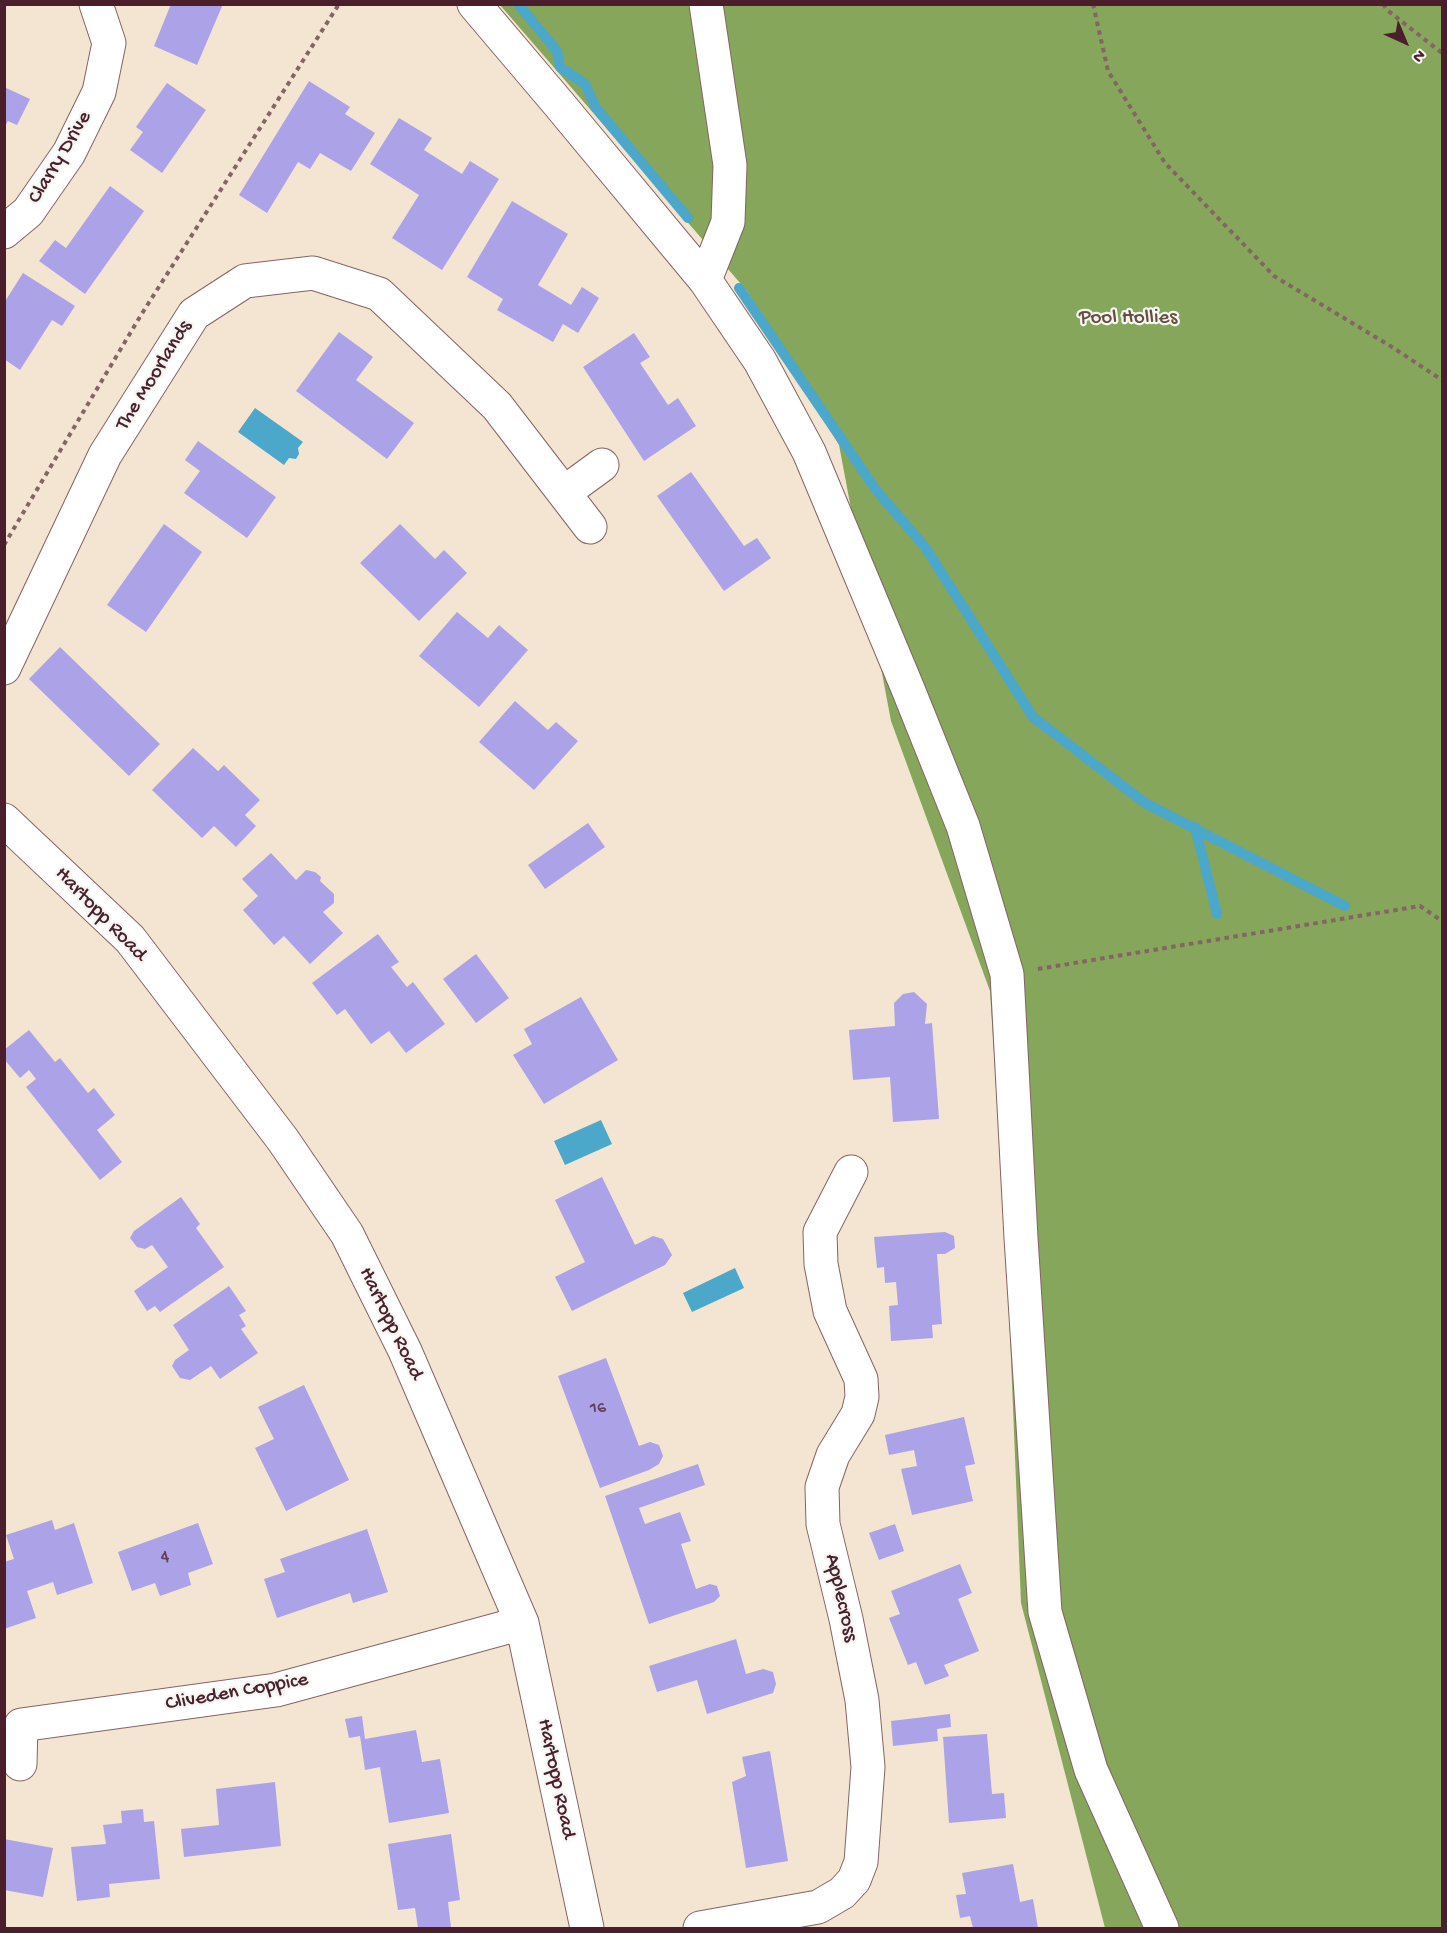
<!DOCTYPE html>
<html>
<head>
<meta charset="utf-8">
<style>
	body { margin:0 }
	#map { position:relative; width:1447px; height:1933px; overflow:hidden; background:#f3e5d1; font-family:"Gochi Hand",sans-serif }
	canvas { display:block }
	.frame { position:absolute; inset:0; border:6px solid #4a1f2b; pointer-events:none }
	.north { position:absolute; left:1375px; top:12px; width:60px; height:60px; -webkit-text-stroke:4px #f6f6f2; paint-order:stroke; rotate:136deg; font-size:16px; font-weight:700; line-height:24px; text-align:center; color:#4a1f2b }
	.north::after { content:''; display:block; margin:auto; width:21px; height:27px; background:#4a1f2b; clip-path:polygon(50% 0,100% 100%,50% 72%,0 100%) }
</style>
</head>
<body>
<div id="map">
<canvas width="1447" height="1933"></canvas>
<div class="frame"></div>
<div class="north">N</div>
</div>
<script>
const c = document.querySelector('canvas').getContext('2d');
c.lineJoin = 'round';
function fill(path, color) {
  c.fillStyle = color;
  c.fill(path, 'evenodd');
}
function toPath(rows) {
  const path = new Path2D();
  for (const r of rows) {
    path.moveTo(r[0], r[1]);
    for (let i = 2; i < r.length; i += 2) path.lineTo(r[i], r[i + 1]);
  }
  return path;
}
function trace(path, color, width, dash) {
  c.strokeStyle = color;
  c.lineWidth = width;
  c.lineCap = dash ? 'butt' : 'round';
  c.setLineDash(dash || []);
  c.stroke(path);
}
function label(font, color, halo, rows, align = 'center') {
  c.font = font + ' "Gochi Hand",sans-serif';
  c.lineWidth = 4.5;
  c.setLineDash([]);
  c.textBaseline = 'middle';
  c.strokeStyle = halo;
  c.fillStyle = color;
  for (const [text, x, y, turn = 0] of rows) {
    c.save();
    c.translate(x, y);
    c.rotate((+turn || 0) * Math.PI / 180);
    c.textAlign = isNaN(turn) ? turn : align;
    if (halo) c.strokeText(text, 0, 0);
    c.fillText(text, 0, 0);
    c.restore();
  }
}
fill(toPath([
	[500,5,1442,5,1442,1928,1105,1928,1021,1603,1007,1261,990,991,891,721,839,445,747,291]
]), '#85a65b');
fill(toPath([
	[255,408,303,442,298,448,299,454,296,459,289,458,284,465,238,432],
	[601,1120,612,1144,565,1165,554,1141],
	[735,1268,744,1288,692,1312,683,1293]
]), '#4ba8ca');
trace(toPath([
	[518,4,557,51,560,67,585,84,596,108,688,218],
	[739,288,876,490,925,547,1033,717,1145,803,1345,906],
	[1195,827,1217,914]
]), '#4ba8ca', 10);
fill(toPath([
	[171,4,223,4,197,65,154,46],
	[309,81,350,107,345,114,375,133,351,171,320,153,310,169,298,162,267,213,239,195],
	[167,83,206,110,162,173,130,150,143,132,136,127],
	[4,87,30,99,17,125,8,121,4,128],
	[399,118,432,138,424,150,462,174,470,161,499,179,442,270,392,238,419,195,370,164],
	[110,186,144,211,85,294,39,261,55,240,66,248],
	[512,201,568,234,538,285,571,305,582,287,599,298,578,333,563,324,553,342,497,310,503,299,467,277],
	[23,273,75,306,62,326,52,320,20,370,4,359,4,303],
	[339,332,373,357,356,380,414,423,387,459,296,391],
	[634,333,650,357,640,363,668,405,678,398,696,426,644,461,583,367],
	[198,441,276,497,247,538,184,493,200,471,185,460],
	[691,472,744,546,757,538,771,558,724,591,657,496],
	[164,524,202,552,146,632,107,605],
	[400,524,435,559,444,550,467,573,419,621,360,563],
	[457,612,488,638,499,625,528,650,479,707,419,656],
	[60,647,160,744,129,776,29,679],
	[515,701,548,730,556,722,578,741,534,790,479,742],
	[193,748,218,771,224,765,260,800,245,815,256,826,236,847,214,826,202,838,152,790],
	[588,823,605,847,545,889,528,865],
	[271,853,296,880,306,870,315,872,321,877,320,881,334,894,334,903,323,912,343,933,310,964,284,936,274,945,243,910,258,896,242,879],
	[378,934,399,962,391,967,407,987,413,982,445,1024,406,1053,389,1031,371,1044,345,1009,337,1015,312,983],
	[476,954,509,998,476,1023,443,979],
	[914,992,927,1004,925,1024,932,1023,939,1119,893,1122,890,1077,853,1080,849,1030,895,1026,894,1003,903,994],
	[581,997,618,1060,544,1104,513,1055,532,1044,524,1029],
	[29,1030,55,1062,60,1058,88,1093,94,1088,115,1115,97,1130,122,1162,100,1180,26,1087,36,1079,29,1070,20,1078,4,1059,4,1050],
	[602,1177,635,1245,653,1236,663,1239,672,1255,665,1265,572,1311,555,1277,585,1262,555,1200],
	[181,1197,200,1224,196,1228,224,1267,160,1312,155,1306,147,1311,134,1291,168,1267,152,1245,145,1249,137,1247,130,1238,134,1231],
	[945,1232,954,1236,955,1248,945,1254,937,1254,942,1324,932,1325,933,1338,891,1341,889,1306,898,1305,896,1282,885,1283,884,1267,877,1268,874,1237],
	[229,1286,246,1311,239,1315,246,1326,241,1329,258,1353,220,1379,211,1366,190,1380,180,1378,172,1366,175,1360,189,1350,173,1325],
	[606,1358,639,1446,650,1442,659,1445,663,1456,659,1464,649,1470,600,1488,558,1376],
	[304,1385,349,1480,286,1511,255,1448,274,1439,258,1407],
	[964,1417,975,1464,965,1466,973,1501,912,1515,901,1469,917,1466,914,1450,889,1455,885,1435],
	[698,1464,705,1485,639,1508,645,1524,680,1512,691,1541,681,1544,696,1589,710,1584,717,1586,720,1596,714,1602,649,1624,605,1496],
	[52,1520,55,1530,74,1523,93,1583,57,1595,53,1582,27,1591,36,1618,4,1629,4,1562,14,1559,6,1535],
	[198,1523,213,1564,188,1573,191,1585,160,1596,155,1583,132,1591,118,1552],
	[895,1524,904,1551,879,1560,869,1533],
	[367,1529,388,1592,353,1603,350,1593,277,1618,264,1579,285,1572,280,1559],
	[960,1564,972,1593,958,1599,979,1651,944,1665,949,1676,925,1685,916,1662,908,1665,889,1618,900,1614,891,1591],
	[736,1639,746,1674,763,1669,773,1672,776,1684,773,1693,707,1714,697,1680,657,1692,649,1666],
	[950,1714,951,1727,937,1729,938,1741,893,1746,891,1721],
	[362,1716,365,1739,416,1730,422,1762,440,1759,449,1813,389,1823,380,1767,365,1770,360,1736,349,1738,345,1719],
	[987,1734,992,1794,1004,1793,1006,1818,949,1823,943,1737],
	[770,1751,788,1861,746,1868,732,1782,746,1776,742,1757],
	[275,1782,281,1846,184,1857,181,1829,219,1825,216,1789],
	[143,1809,144,1822,154,1821,160,1879,109,1884,110,1897,77,1901,71,1847,106,1844,103,1825,122,1823,121,1811],
	[451,1834,460,1900,448,1902,451,1928,418,1928,415,1908,398,1910,388,1844],
	[4,1839,53,1848,43,1897,4,1890],
	[1013,1864,1020,1902,1033,1899,1038,1928,973,1928,970,1916,960,1918,956,1895,966,1894,962,1873]
]), '#aca2e8');
const minor = toPath([
	[474,4,558,103,705,280,760,361,809,452,908,689,963,826,1007,974,1021,1238,1045,1612,1091,1770,1162,1928],
	[4,232,28,212,69,153,99,92,109,43,96,4],
	[705,280,728,222,730,165,706,4],
	[565,492,602,465],
	[4,668,105,455,194,314,245,281,313,273,379,294,497,406,590,527],
	[4,820,130,939,283,1140,347,1234,405,1351,522,1623,587,1928],
	[20,1764,21,1725,276,1690,522,1623],
	[700,1928,818,1907,842,1893,854,1880,861,1862,868,1767,862,1700,846,1619,823,1524,822,1487,833,1455,858,1414,862,1397,861,1379,830,1311,821,1264,820,1232,851,1172]
]);
trace(minor, '#856465', 35);
trace(toPath([
	[1093,4,1108,71,1165,163,1274,276,1392,347,1442,380],
	[1383,4,1387,10,1442,53],
	[4,545,141,315,339,4],
	[1038,969,1420,906,1442,921]
]), '#856465', 4, [4.5, 4.5]);
trace(minor, '#fff', 33);
label('18px', '#62405a', null, [
	["16",598,1409],
	["4",165,1558]
]);
label('21px', '#4a1f2b', '#f6f6f2', [
	["Clarry Drive",61,158,-59],
	["The Moorlands",155,376,-58],
	["Hartopp Road",100,915,46],
	["Hartopp Road",390,1324,64],
	["Applecross",840,1598,77],
	["Cliveden Coppice",237,1693,-10],
	["Hartopp Road",555,1779,78]
]);
label('21px', '#664f3d', '#f6f6f2', [
	["Pool Hollies",1128,319]
]);
</script>
</body>
</html>
